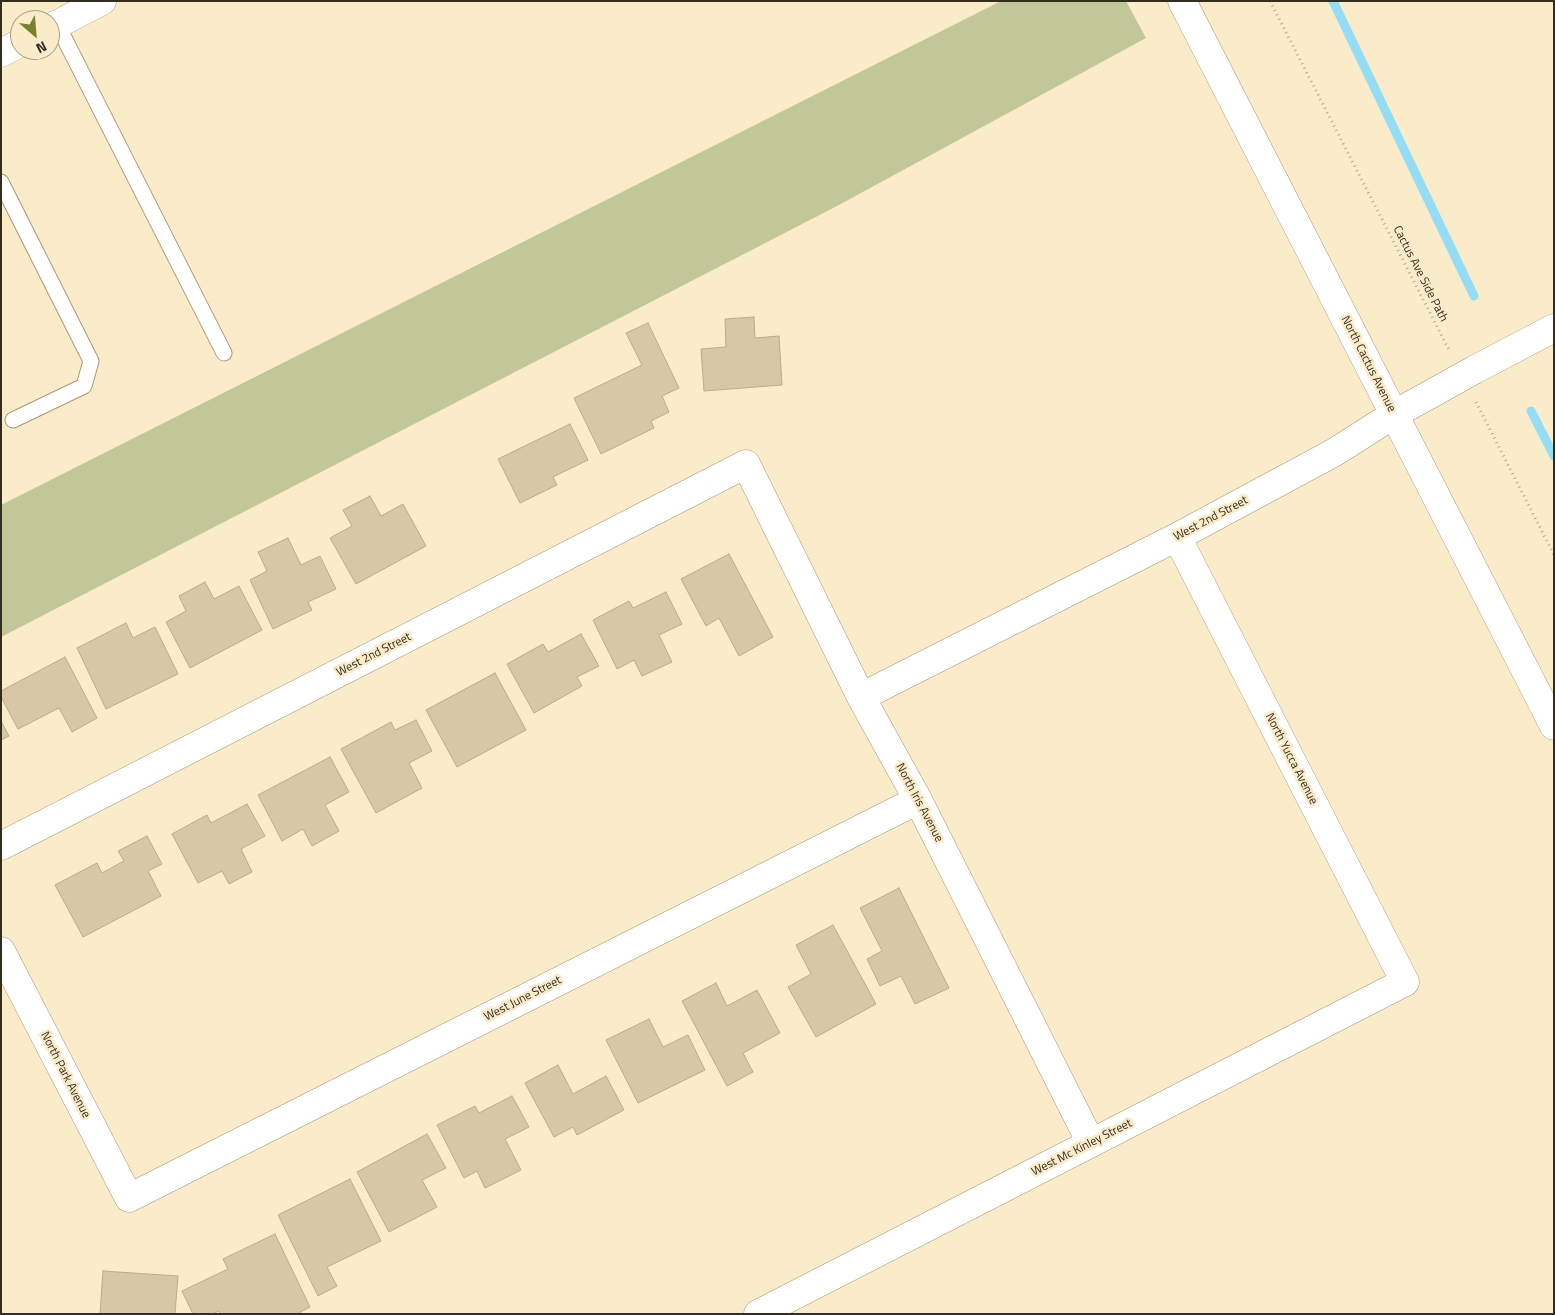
<!DOCTYPE html>
<html>
<head>
<meta charset="utf-8">
<style>
	body { margin:0 }
	#map { position:relative; width:1555px; height:1315px; overflow:hidden; background:#faebc9; font-family:"Titillium Web",sans-serif }
	canvas { display:block }
	.frame { position:absolute; inset:0; border:2px solid #332d20; pointer-events:none }
	.north { position:absolute; left:10px; top:10px; width:50px; height:50px; box-sizing:border-box; background:#faebc9; border:1px solid #aa9f85; border-radius:50%; rotate:153deg; font-size:14px; font-weight:700; line-height:20px; text-align:center; color:#332d20 }
	.north::after { content:''; display:block; margin:auto; width:18px; height:22px; background:#78812c; clip-path:polygon(50% 0,100% 100%,50% 72%,0 100%) }
</style>
</head>
<body>
<div id="map">
<canvas width="1555" height="1315"></canvas>
<div class="frame"></div>
<div class="north">N</div>
</div>
<script>
const c = document.querySelector('canvas').getContext('2d');
c.lineJoin = 'round';
function fill(path, color) {
  c.fillStyle = color;
  c.fill(path, 'evenodd');
}
function toPath(rows) {
  const path = new Path2D();
  for (const r of rows) {
    path.moveTo(r[0], r[1]);
    for (let i = 2; i < r.length; i += 2) path.lineTo(r[i], r[i + 1]);
  }
  return path;
}
function trace(path, color, width, dash) {
  c.strokeStyle = color;
  c.lineWidth = width;
  c.lineCap = dash ? 'butt' : 'round';
  c.setLineDash(dash || []);
  c.stroke(path);
}
function label(font, color, halo, rows, align = 'center') {
  c.font = font + ' "Titillium Web",sans-serif';
  c.lineWidth = 5;
  c.setLineDash([]);
  c.textBaseline = 'middle';
  c.strokeStyle = halo;
  c.fillStyle = color;
  for (const [text, x, y, turn = 0] of rows) {
    c.save();
    c.translate(x, y);
    c.rotate((+turn || 0) * Math.PI / 180);
    c.textAlign = isNaN(turn) ? turn : align;
    if (halo) c.strokeText(text, 0, 0);
    c.fillText(text, 0, 0);
    c.restore();
  }
}
fill(toPath([
	[1001,1,1126,1,1146,38,837,206,1,637,1,505]
]), '#c1c796');
trace(toPath([
	[1333,1,1474,296],
	[1531,411,1554,456]
]), '#94ddf7', 9);
const building = toPath([
	[754,317,755,338,779,336,782,385,704,391,701,349,726,347,725,319,754,317],
	[648,323,679,388,662,396,669,412,651,421,654,428,601,454,574,398,642,365,626,333,648,323],
	[570,424,588,460,553,477,557,485,520,503,498,459,570,424],
	[370,496,381,516,403,504,426,546,356,584,330,538,352,526,343,510,370,496],
	[288,538,301,565,320,556,336,589,308,602,312,610,273,629,250,580,267,571,258,552,288,538],
	[729,554,773,637,739,656,719,618,706,626,681,579,729,554],
	[205,582,214,599,239,586,262,630,190,668,166,622,186,611,179,596,205,582],
	[666,592,682,624,659,635,672,662,642,676,634,660,617,669,593,620,629,601,633,608,666,592],
	[126,623,133,638,155,627,178,674,106,709,77,648,126,623],
	[581,634,599,666,577,677,582,686,534,713,507,664,543,644,548,652,581,634],
	[65,657,97,718,72,732,59,708,18,729,1,697,1,691,65,657],
	[495,673,526,730,457,767,426,710,495,673],
	[416,720,432,751,409,763,422,788,376,813,341,749,391,722,395,730,416,720],
	[1,721,9,736,1,740,1,721],
	[330,757,349,792,325,805,339,831,312,846,303,829,282,841,258,795,330,757],
	[247,804,265,836,241,849,252,872,229,884,222,871,198,883,172,834,207,815,211,823,247,804],
	[147,836,162,864,148,871,161,896,83,937,55,885,97,863,102,873,124,861,118,851,147,836],
	[899,888,949,988,915,1004,901,976,880,986,867,959,882,951,860,908,899,888],
	[833,925,876,1004,816,1037,788,987,811,974,796,945,833,925],
	[716,983,727,1006,757,990,780,1033,743,1053,753,1072,727,1086,682,1001,716,983],
	[649,1019,663,1047,688,1035,705,1070,638,1103,606,1040,649,1019],
	[558,1065,573,1094,606,1076,624,1110,577,1135,573,1127,554,1137,525,1083,558,1065],
	[512,1096,529,1127,505,1139,521,1170,485,1188,477,1171,464,1178,437,1125,475,1106,479,1113,512,1096],
	[427,1134,446,1168,422,1180,437,1207,389,1232,357,1172,427,1134],
	[350,1179,381,1241,327,1267,337,1286,318,1296,278,1215,350,1179],
	[275,1234,310,1307,297,1314,220,1314,219,1311,212,1314,193,1314,182,1291,228,1269,223,1259,275,1234],
	[103,1271,178,1276,175,1314,100,1314,103,1271]
]);
fill(building, '#d7c7a6');
trace(building, '#baab8a', 1);
const lane = toPath([
	[57,24,224,353],
	[1,182,91,361,84,386,13,420]
]);
const street = toPath([
	[50,28,102,1],
	[1,53,20,43],
	[861,697,1177,537,1335,452,1393,415,1474,370,1554,328],
	[1,846,746,464,861,697,918,800,1091,1143],
	[1,951,129,1198,918,800],
	[758,1314,1405,982,1177,537]
]);
const secondary = toPath([
	[1182,1,1554,726]
]);
trace(lane, '#a89979', 17);
trace(street, '#a89979', 29);
trace(secondary, '#a89979', 29);
trace(toPath([
	[1270,1,1449,350],
	[1476,402,1554,555]
]), '#b7ab90', 3, [1, 4]);
trace(lane, '#fff', 15);
trace(street, '#fff', 28);
trace(secondary, '#fff', 28);
label('12px', '#332d20', '#faebc9', [
	["Cactus Ave Side Path",1420,274,63],
	["North Cactus Avenue",1368,364,63],
	["West 2nd Street",1211,519,-28],
	["West 2nd Street",374,655,-27],
	["North Yucca Avenue",1291,759,63],
	["North Iris Avenue",919,803,62],
	["West June Street",523,999,-27],
	["North Park Avenue",65,1075,63],
	["West Mc Kinley Street",1082,1148,-27]
]);
</script>
</body>
</html>
